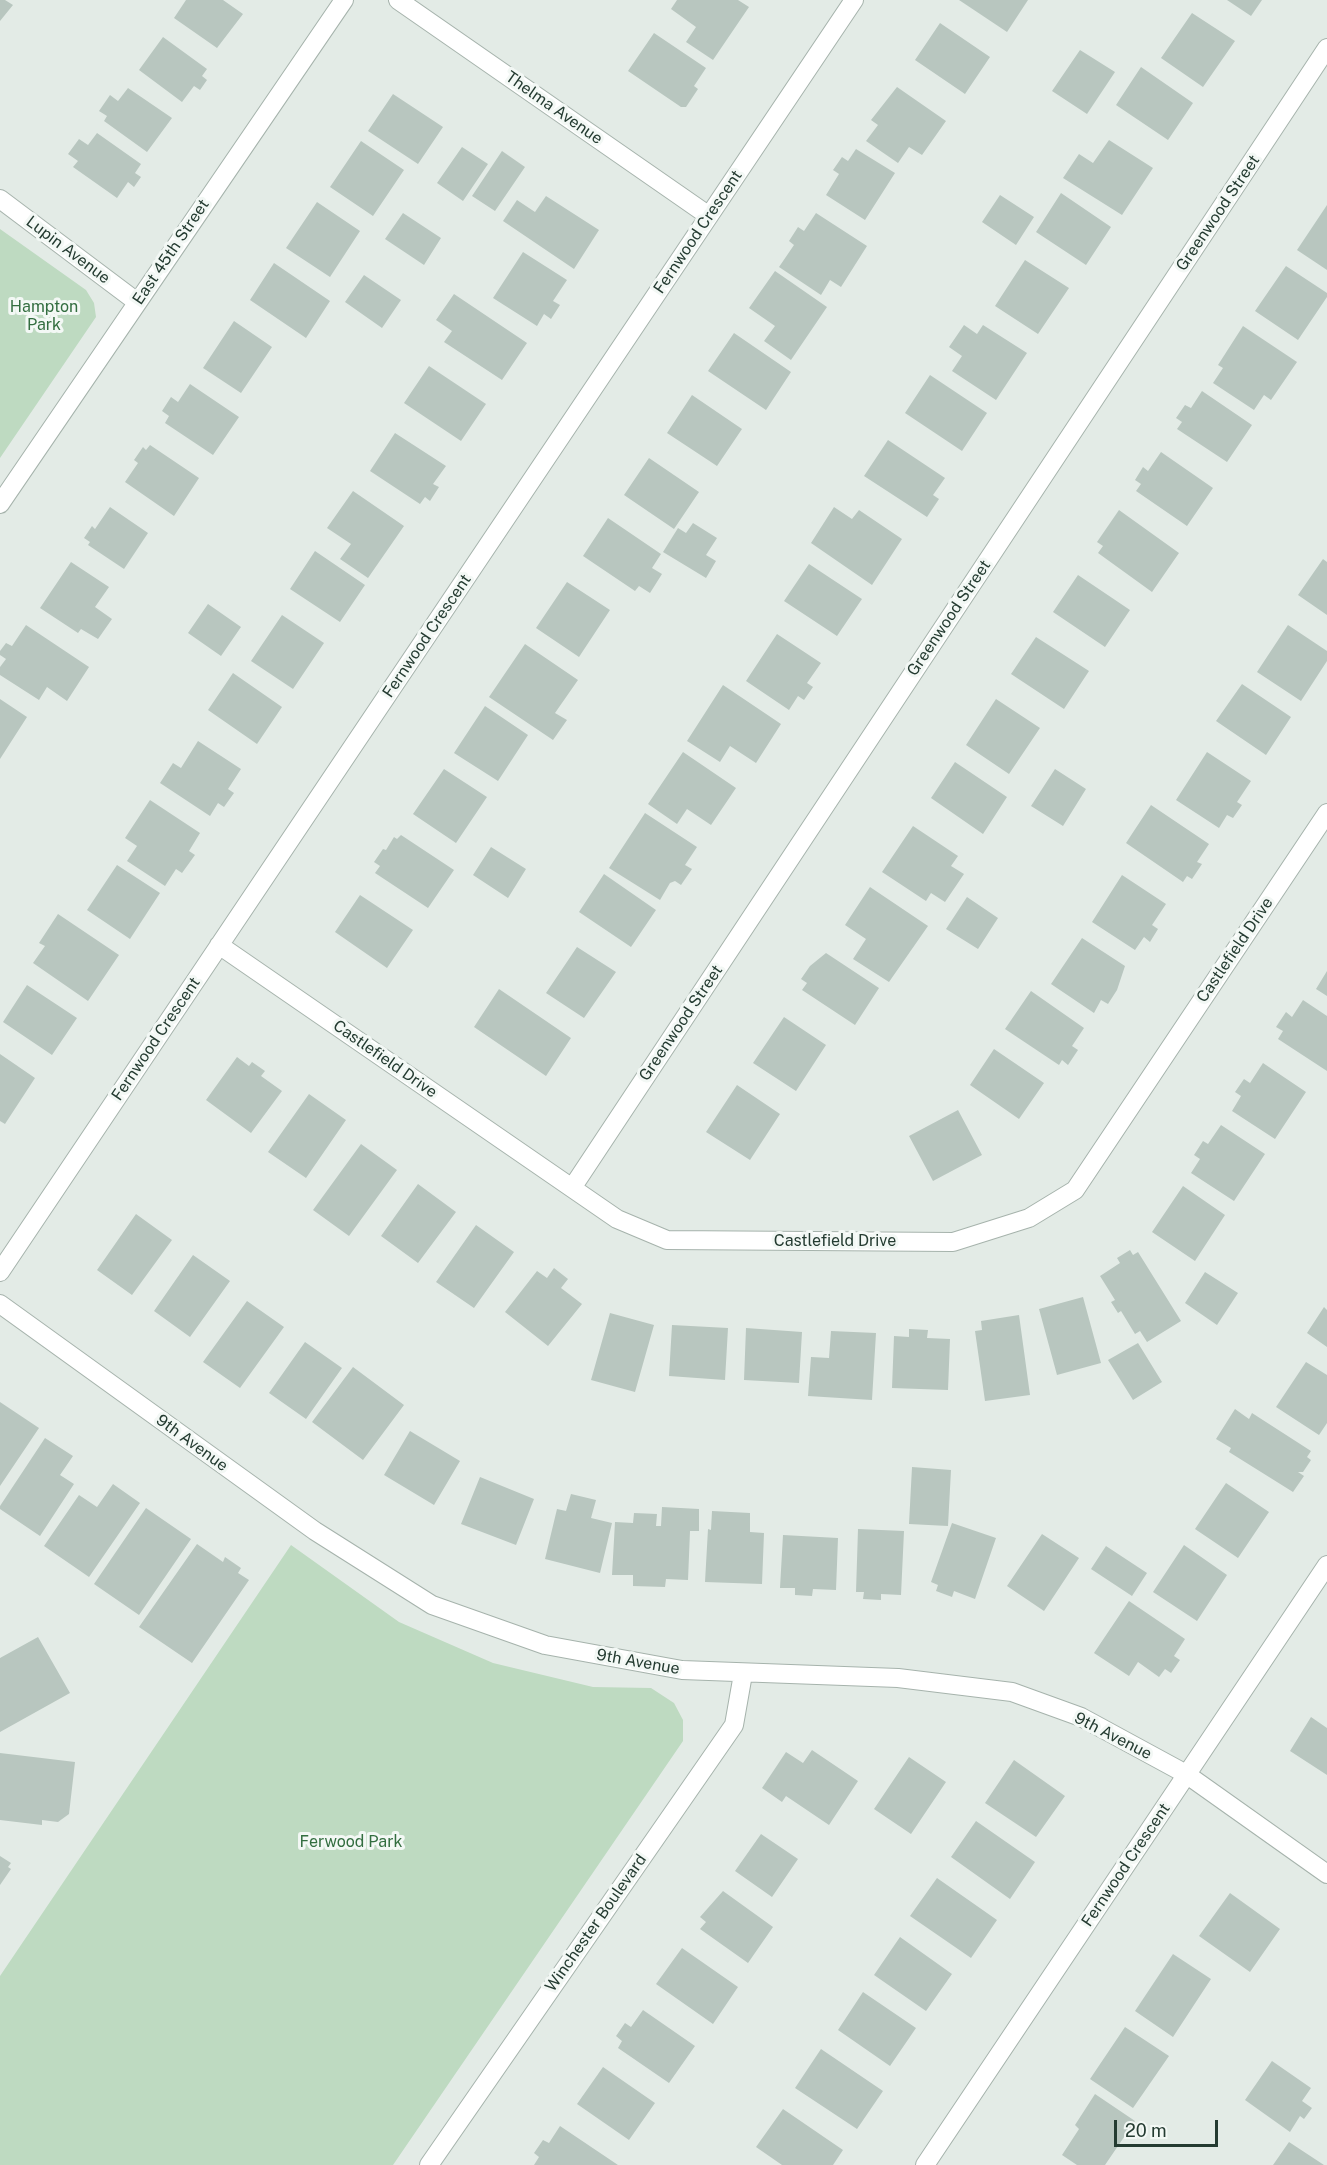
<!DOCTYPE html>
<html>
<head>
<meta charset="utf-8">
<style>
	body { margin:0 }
	#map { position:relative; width:1327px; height:2165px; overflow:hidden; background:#e3ebe6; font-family:"Public Sans",sans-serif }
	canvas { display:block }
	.scale { position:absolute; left:1114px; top:2120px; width:104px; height:27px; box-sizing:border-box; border:3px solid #243b31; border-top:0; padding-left:8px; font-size:18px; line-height:21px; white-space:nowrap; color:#243b31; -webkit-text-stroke:4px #f3f8f5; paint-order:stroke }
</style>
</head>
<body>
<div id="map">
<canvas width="1327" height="2165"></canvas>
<div class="scale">20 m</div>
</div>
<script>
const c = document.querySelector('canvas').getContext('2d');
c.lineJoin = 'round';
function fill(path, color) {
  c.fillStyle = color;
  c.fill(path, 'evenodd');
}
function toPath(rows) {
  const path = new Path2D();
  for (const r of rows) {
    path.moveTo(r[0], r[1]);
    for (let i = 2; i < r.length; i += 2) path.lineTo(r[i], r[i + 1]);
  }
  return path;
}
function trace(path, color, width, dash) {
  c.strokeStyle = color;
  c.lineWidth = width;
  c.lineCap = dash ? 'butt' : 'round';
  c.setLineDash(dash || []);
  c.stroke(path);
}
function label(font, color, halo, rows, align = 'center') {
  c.font = font + ' "Public Sans",sans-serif';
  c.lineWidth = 6;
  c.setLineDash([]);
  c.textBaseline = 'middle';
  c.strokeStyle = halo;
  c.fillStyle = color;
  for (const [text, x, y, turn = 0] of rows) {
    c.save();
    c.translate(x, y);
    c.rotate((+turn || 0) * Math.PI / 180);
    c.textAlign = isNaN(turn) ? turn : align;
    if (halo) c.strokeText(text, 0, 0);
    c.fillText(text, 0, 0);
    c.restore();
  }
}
fill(toPath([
	[0,229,86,290,94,303,96,317,0,458],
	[291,1545,399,1622,493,1663,593,1687,651,1688,674,1703,683,1720,683,1741,393,2165,0,2165,0,1976]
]), '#bedac1');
fill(toPath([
	[0,0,5,0,13,5,0,21],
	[186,0,223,0,243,14,217,48,174,18],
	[677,0,738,0,749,7,713,60,686,42,696,27,671,9],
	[959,0,1028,0,1007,32],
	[1227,0,1262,0,1251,16],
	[1192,13,1235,41,1203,87,1161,58],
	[940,23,990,57,965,94,915,60],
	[654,33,706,68,694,86,698,89,686,107,681,107,628,71],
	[163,37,207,69,202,76,207,80,200,90,194,86,182,102,139,70],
	[1080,50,1115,72,1087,114,1052,91],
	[1141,67,1193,103,1168,140,1116,105],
	[897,87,946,121,922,155,909,147,898,163,866,141,878,125,871,120],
	[128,88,172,118,147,152,104,121,107,116,99,111,110,95,118,101],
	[393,94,443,127,418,164,368,131],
	[97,133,141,164,135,173,141,177,134,187,128,182,117,198,73,167,78,161,68,154,79,139,88,145],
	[1109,140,1153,168,1122,215,1063,178,1079,154,1093,163],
	[361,141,404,170,373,216,330,187],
	[462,147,488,164,463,201,437,183],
	[856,149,895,173,865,220,826,195,839,174,833,170,842,157,848,161],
	[502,151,525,167,495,211,472,196],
	[1061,193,1111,227,1086,265,1036,232],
	[1000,195,1034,217,1016,245,982,222],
	[546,196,599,230,574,269,503,221,517,200,535,212],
	[317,202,360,231,330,277,286,248],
	[1327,205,1327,270,1297,250],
	[403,213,441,238,424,265,385,239],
	[816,213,867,246,841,287,830,280,821,295,779,267,794,245,789,241,798,227,804,231],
	[523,252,567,280,553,301,560,305,551,319,544,314,537,326,493,298],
	[1025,260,1069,288,1038,334,995,306],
	[274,263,330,301,306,338,250,300],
	[1286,266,1327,293,1327,297,1298,340,1255,311],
	[775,271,827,307,791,360,764,341,775,326,749,308],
	[364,275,401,300,382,328,345,302],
	[454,294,527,343,502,380,444,342,452,331,436,320],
	[234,321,272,347,241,393,203,368],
	[964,325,977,334,983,325,1027,353,996,400,952,371,962,356,949,347],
	[1243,326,1297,362,1271,400,1264,395,1254,410,1213,383,1223,368,1218,365],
	[734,333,791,372,766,410,708,371],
	[429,366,486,404,461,441,404,403],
	[930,375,987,413,962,451,905,413],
	[190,384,239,417,213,455,165,423,169,416,162,411,171,397,178,402],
	[1202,391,1252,425,1227,462,1177,429,1182,422,1176,418,1185,405,1191,408],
	[692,395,742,429,717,466,667,433],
	[395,433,446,466,433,484,439,487,430,501,425,497,420,504,370,471],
	[888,440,945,478,933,495,939,499,927,517,864,476],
	[150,445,199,478,174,516,125,482,138,463,134,460,143,447,146,450],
	[1161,452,1213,488,1187,526,1136,491,1141,484,1135,480,1143,467,1148,471],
	[649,458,699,492,674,529,624,495],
	[353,491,404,526,368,578,340,559,351,544,327,528],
	[110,507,148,533,124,569,88,545,90,542,84,538,92,526,95,529],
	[834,507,852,519,859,510,902,539,872,585,811,543],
	[1119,510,1179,553,1152,592,1098,553,1103,546,1097,542],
	[608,518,661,554,652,568,662,574,650,593,639,586,635,591,583,556],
	[693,523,717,538,706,555,716,561,706,578,663,552,678,528,686,533],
	[315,551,365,585,340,622,290,589],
	[1323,559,1327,562,1327,615,1298,595],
	[71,562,109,587,95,607,112,619,98,639,81,629,78,633,40,608],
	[809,564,862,599,837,636,784,601],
	[1078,575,1130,610,1105,647,1053,612],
	[567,582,610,610,579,657,536,628],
	[208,604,241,627,221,656,188,633],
	[282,615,324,643,293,689,251,661],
	[26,625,89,667,67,701,47,687,39,700,0,675,0,667,6,659,0,655,0,651,6,643,12,646],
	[1288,625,1327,651,1327,661,1301,701,1257,672],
	[777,634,821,663,807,683,813,687,804,700,798,696,789,710,746,681],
	[1036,637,1089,671,1064,709,1011,674],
	[525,644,578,680,555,713,567,720,553,740,489,697],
	[233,673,282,707,257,744,208,710],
	[1242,684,1291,717,1266,755,1216,721],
	[723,685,781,724,756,763,730,746,720,762,687,741],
	[0,699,27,717,0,759],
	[996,699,1040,728,1009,774,966,745],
	[485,706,528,735,498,781,454,753],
	[198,741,241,769,228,789,234,793,224,807,218,803,210,816,160,783,173,763,181,768],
	[683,752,736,788,711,825,687,809,677,824,648,804],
	[1207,752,1251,781,1237,802,1242,805,1233,818,1227,815,1219,828,1176,800],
	[955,762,1007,797,983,834,931,798],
	[444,769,487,797,456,843,413,814],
	[1055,769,1086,789,1063,826,1031,806],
	[150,800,200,833,189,851,195,855,182,873,176,869,165,886,127,861,137,846,125,838],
	[1151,805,1209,844,1197,862,1202,864,1192,879,1187,876,1183,882,1126,843],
	[645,813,697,847,685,865,692,869,681,885,675,881,670,883,660,900,609,868],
	[913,826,958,856,951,866,964,874,945,902,931,893,926,901,882,872],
	[401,835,454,870,428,908,375,873,380,866,374,862,383,849,386,850,394,837,397,839],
	[491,847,526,869,508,898,473,875],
	[117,865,160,893,130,939,87,910],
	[604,874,656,910,631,947,579,912],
	[1122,875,1166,904,1152,925,1158,929,1150,942,1144,937,1135,950,1092,922],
	[870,887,928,926,889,982,853,959,866,939,845,925],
	[360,895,413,930,387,968,335,932],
	[967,897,998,918,978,949,946,929],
	[58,914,119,955,88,1001,33,963,45,946,39,943],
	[1082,938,1125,966,1117,990,1108,1004,1101,1000,1094,1013,1051,984],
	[577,947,616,972,584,1018,546,993],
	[826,953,879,988,855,1025,802,990,807,983,801,979,810,966],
	[1327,971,1327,996,1316,989],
	[27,985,77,1018,52,1055,3,1022],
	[499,989,571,1038,546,1076,474,1027],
	[1031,991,1084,1028,1072,1046,1078,1050,1068,1065,1062,1060,1059,1065,1005,1029],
	[1303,1000,1327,1016,1327,1071,1278,1039,1283,1031,1276,1027,1286,1012,1292,1017],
	[784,1017,826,1045,796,1091,753,1063],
	[994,1049,1044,1083,1019,1119,970,1085],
	[0,1054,35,1078,5,1124,0,1121],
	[237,1057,249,1066,252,1062,265,1071,261,1076,282,1091,251,1133,206,1100],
	[1263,1063,1306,1092,1275,1139,1232,1111,1241,1096,1235,1092,1244,1079,1250,1083],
	[737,1085,780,1114,750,1160,706,1132],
	[309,1094,346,1120,306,1178,268,1152],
	[958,1110,982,1155,933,1181,909,1136],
	[1221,1125,1265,1154,1234,1201,1191,1173,1200,1159,1194,1155,1203,1141,1208,1144],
	[361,1144,397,1170,349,1236,313,1210],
	[418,1184,456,1212,418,1263,381,1236],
	[1183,1186,1225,1215,1195,1261,1152,1232],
	[136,1214,172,1240,132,1295,97,1270],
	[476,1225,514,1252,474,1308,436,1282],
	[1130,1250,1133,1255,1138,1252,1181,1321,1147,1342,1140,1331,1135,1334,1121,1311,1118,1313,1111,1302,1115,1300,1100,1276,1120,1263,1117,1258],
	[193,1255,230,1281,190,1337,154,1311],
	[554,1268,568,1279,561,1288,582,1304,548,1346,505,1312,537,1271,547,1278],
	[1205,1272,1238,1293,1217,1325,1185,1303],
	[1083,1297,1101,1363,1057,1375,1039,1309],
	[247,1301,284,1327,240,1388,203,1362],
	[1324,1307,1327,1310,1327,1347,1307,1333],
	[610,1313,654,1325,635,1392,591,1380],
	[1019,1315,1030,1395,985,1401,975,1331,982,1330,981,1321],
	[672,1325,728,1328,725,1380,669,1376],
	[746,1328,802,1332,799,1383,744,1380],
	[909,1329,928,1330,927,1338,950,1339,948,1390,892,1388,894,1336,909,1337],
	[831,1331,876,1333,872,1400,808,1396,811,1357,829,1358],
	[305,1342,342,1368,306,1419,269,1393],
	[1138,1343,1162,1382,1133,1400,1108,1360],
	[1306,1362,1327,1375,1327,1423,1319,1435,1276,1407],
	[353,1367,404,1405,363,1460,312,1422],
	[0,1402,39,1428,0,1486],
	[1235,1409,1249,1419,1252,1413,1311,1451,1307,1457,1311,1460,1303,1472,1298,1472,1304,1476,1293,1492,1229,1452,1231,1448,1216,1439],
	[410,1431,460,1461,434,1505,384,1475],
	[45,1438,73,1456,60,1475,74,1484,40,1536,0,1509,0,1506],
	[912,1467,951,1470,948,1526,909,1524],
	[480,1477,534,1499,516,1545,461,1524],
	[1226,1483,1269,1512,1238,1558,1195,1529],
	[113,1484,140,1503,89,1577,44,1546,79,1495,97,1507],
	[571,1494,596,1500,591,1518,612,1523,600,1573,545,1559,557,1509,566,1511],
	[662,1507,699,1509,699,1531,690,1531,688,1580,666,1579,665,1587,633,1586,633,1575,612,1575,615,1522,633,1523,634,1513,657,1514,656,1526,661,1526],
	[146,1508,191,1539,139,1615,94,1584],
	[712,1511,750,1513,750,1532,764,1533,762,1584,705,1582,708,1529,711,1530],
	[952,1523,996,1538,975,1599,954,1591,952,1597,936,1591,938,1585,931,1582],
	[858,1529,904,1531,901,1595,881,1594,881,1600,863,1599,864,1592,856,1592],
	[1042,1534,1079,1558,1044,1611,1007,1586],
	[783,1535,838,1538,836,1590,813,1589,812,1596,795,1595,795,1588,780,1588],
	[197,1544,223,1562,225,1557,241,1568,238,1573,249,1580,192,1663,139,1627],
	[1184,1545,1227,1575,1197,1621,1153,1592],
	[1106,1546,1147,1573,1132,1596,1091,1569],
	[1129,1601,1185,1639,1174,1656,1180,1660,1171,1673,1165,1669,1159,1677,1138,1662,1129,1676,1094,1653],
	[38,1637,70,1693,0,1732,0,1658],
	[1311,1717,1327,1728,1327,1775,1290,1751],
	[812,1750,858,1781,829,1825,786,1796,782,1802,762,1788,786,1752,803,1763],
	[0,1753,75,1762,69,1814,58,1822,42,1820,42,1825,0,1820],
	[909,1757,946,1782,911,1834,874,1809],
	[1014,1760,1065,1796,1036,1837,985,1803],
	[976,1821,1035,1862,1010,1899,951,1857],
	[761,1834,798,1859,772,1897,735,1871],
	[0,1856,11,1863,8,1867,11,1869,0,1885],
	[937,1878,997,1920,971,1958,910,1916],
	[723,1891,773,1927,748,1963,700,1929,706,1922,700,1917],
	[1230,1893,1280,1929,1250,1972,1199,1936],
	[900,1937,952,1974,926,2011,874,1975],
	[682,1948,738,1987,713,2024,656,1984],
	[1173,1954,1211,1979,1173,2037,1135,2011],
	[863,1992,916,2028,890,2066,838,2030],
	[643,2010,695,2046,669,2083,618,2048,622,2041,616,2036,625,2023,631,2027],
	[1125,2027,1169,2056,1133,2108,1090,2079],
	[821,2049,883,2091,857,2129,795,2088],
	[1272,2061,1311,2088,1302,2101,1312,2108,1304,2119,1300,2116,1290,2132,1245,2100],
	[603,2067,655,2103,629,2140,577,2104],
	[1095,2094,1135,2121,1105,2165,1077,2165,1062,2155,1079,2129,1075,2125],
	[783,2109,843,2150,833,2165,782,2165,756,2147],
	[560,2126,618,2165,534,2165,539,2157,534,2153,543,2140,549,2143],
	[1289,2142,1324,2165,1273,2165]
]), '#b8c6bf');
const minor = toPath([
	[398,0,709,216],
	[0,199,137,302],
	[0,504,344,0],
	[219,945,617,1219,667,1240,953,1242,1029,1218,1075,1190,1327,813],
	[572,1188,1327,48],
	[0,1272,854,0],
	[0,1304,315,1531,432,1605,545,1645,682,1670,898,1678,1012,1692,1081,1717,1186,1774,1327,1874],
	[429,2165,734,1725,743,1674],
	[925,2165,1327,1565]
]);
trace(minor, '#a6b3ac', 20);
trace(minor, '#fff', 18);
label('16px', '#243b31', '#f3f8f5', [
	["Thelma Avenue",554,108,35],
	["Greenwood Street",1218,213,-56],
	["Fernwood Crescent",698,232,-56],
	["Lupin Avenue",68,250,37],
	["East 45th Street",171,252,-56],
	["Greenwood Street",949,618,-56],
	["Fernwood Crescent",427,636,-56],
	["Castlefield Drive",1235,950,-56],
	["Greenwood Street",681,1023,-56],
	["Fernwood Crescent",156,1039,-56],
	["Castlefield Drive",385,1059,35],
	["Castlefield Drive",835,1241],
	["9th Avenue",192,1443,36],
	["9th Avenue",638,1662,10],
	["9th Avenue",1113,1736,27],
	["Fernwood Crescent",1126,1865,-56],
	["Winchester Boulevard",596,1923,-55]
]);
label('16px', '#336e40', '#f3f8f5', [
	["Hampton",44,307],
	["Park",44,325],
	["Ferwood Park",351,1842]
]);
</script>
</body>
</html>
